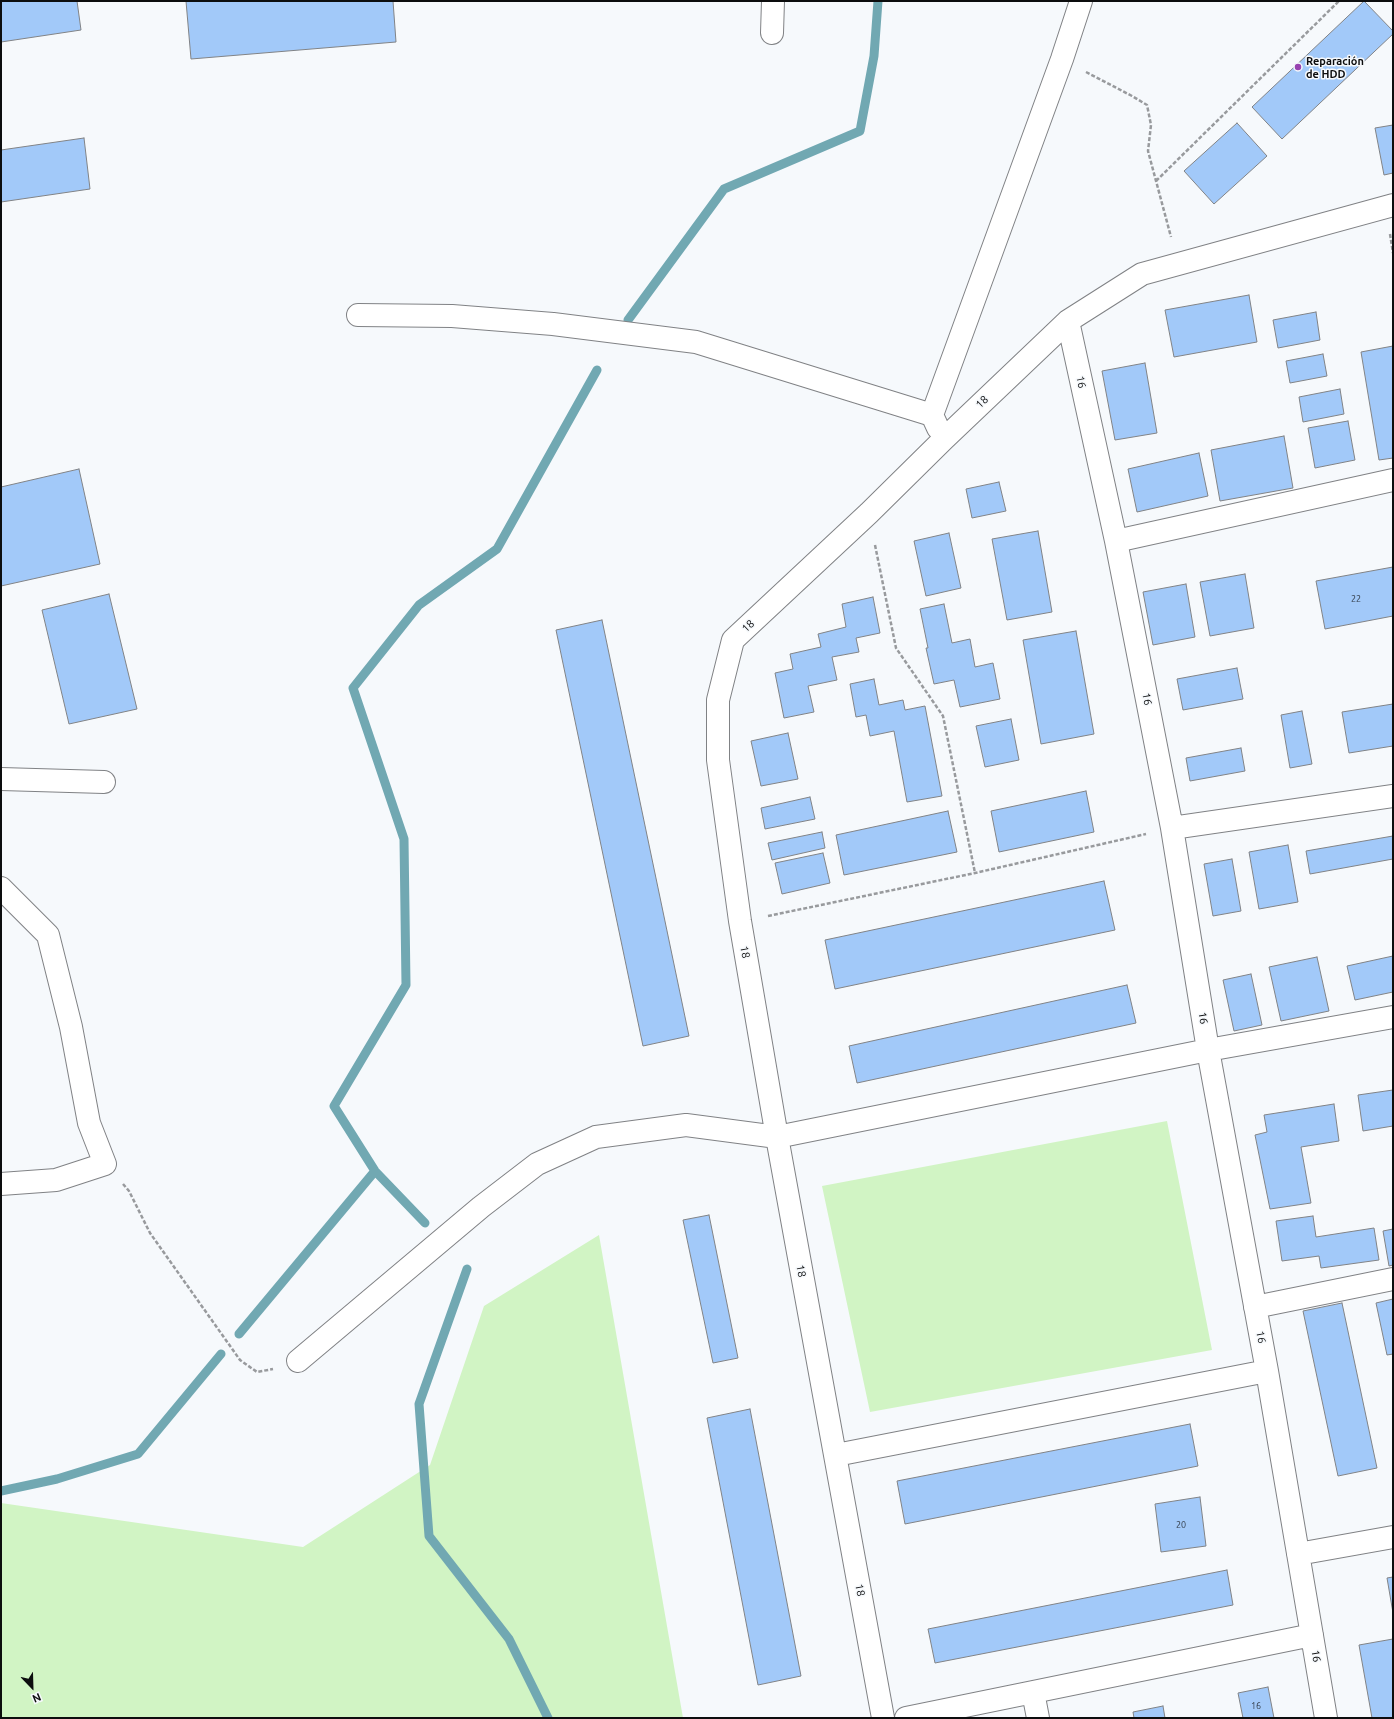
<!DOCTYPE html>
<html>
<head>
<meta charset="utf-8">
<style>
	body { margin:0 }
	#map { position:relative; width:1394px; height:1719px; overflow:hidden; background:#f6f9fc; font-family:Ubuntu,sans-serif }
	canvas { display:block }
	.frame { position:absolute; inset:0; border:2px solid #0c0d0e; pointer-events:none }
	.north { position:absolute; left:12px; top:1667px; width:40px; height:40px; -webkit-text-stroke:3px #f6f9fc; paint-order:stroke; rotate:157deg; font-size:11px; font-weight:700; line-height:16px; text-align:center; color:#0c0d0e }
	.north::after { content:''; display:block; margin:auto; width:14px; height:18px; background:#0c0d0e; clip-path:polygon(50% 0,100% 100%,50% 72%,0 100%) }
</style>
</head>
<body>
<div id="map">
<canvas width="1394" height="1719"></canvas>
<div class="frame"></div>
<div class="north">N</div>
</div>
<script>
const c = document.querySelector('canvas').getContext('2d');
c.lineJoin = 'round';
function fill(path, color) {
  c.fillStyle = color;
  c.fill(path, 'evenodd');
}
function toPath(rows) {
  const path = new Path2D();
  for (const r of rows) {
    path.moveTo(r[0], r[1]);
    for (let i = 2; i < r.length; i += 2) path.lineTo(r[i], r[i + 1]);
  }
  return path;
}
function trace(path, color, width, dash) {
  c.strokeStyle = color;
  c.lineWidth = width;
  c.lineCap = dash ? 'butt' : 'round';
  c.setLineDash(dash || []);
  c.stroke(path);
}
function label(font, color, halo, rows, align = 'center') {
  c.font = font + ' Ubuntu,sans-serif';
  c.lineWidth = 3;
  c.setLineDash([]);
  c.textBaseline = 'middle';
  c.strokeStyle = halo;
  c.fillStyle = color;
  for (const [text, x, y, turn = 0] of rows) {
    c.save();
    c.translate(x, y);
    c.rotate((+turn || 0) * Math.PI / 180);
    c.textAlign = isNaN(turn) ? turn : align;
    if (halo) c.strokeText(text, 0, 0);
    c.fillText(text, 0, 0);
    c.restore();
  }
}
fill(toPath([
	[1167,1121,1212,1350,870,1412,822,1186],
	[599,1235,683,1718,1,1718,1,1503,303,1547,430,1465,484,1306]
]), '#d1f4c4');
trace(toPath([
	[628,320,724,189,860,131,874,56,878,1],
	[425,1223,375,1171,334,1106,406,985,404,839,353,688,419,605,497,549,597,370],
	[467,1269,419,1404,429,1536,509,1639,548,1718],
	[239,1334,375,1171],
	[1,1491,57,1479,138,1454,221,1354]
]), '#71a8b2', 9);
const building = toPath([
	[1,1,77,1,81,30,1,42,1,1],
	[186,1,393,1,396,42,191,59,186,1],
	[1364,1,1393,31,1393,34,1282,139,1252,107,1364,1],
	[1237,123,1267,156,1214,204,1184,171,1237,123],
	[1393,125,1393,173,1384,175,1375,128,1393,125],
	[84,138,90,189,1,202,1,150,84,138],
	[1249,295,1257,342,1174,357,1165,310,1249,295],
	[1316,312,1320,340,1278,348,1273,320,1316,312],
	[1393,346,1393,458,1379,460,1361,352,1393,346],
	[1323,354,1327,376,1290,383,1286,361,1323,354],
	[1145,363,1157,433,1115,440,1102,371,1145,363],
	[1340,389,1344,414,1303,422,1299,397,1340,389],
	[1348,421,1355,460,1315,468,1308,428,1348,421],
	[1284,436,1293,488,1220,501,1211,450,1284,436],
	[1199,453,1208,496,1137,512,1128,469,1199,453],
	[79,469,100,564,1,586,1,487,79,469],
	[999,482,1006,511,972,518,966,489,999,482],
	[1038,531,1052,612,1007,620,992,539,1038,531],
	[949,533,961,588,926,596,914,541,949,533],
	[1393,567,1393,616,1325,629,1316,581,1393,567],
	[1245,574,1254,628,1210,636,1200,582,1245,574],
	[1186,584,1195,637,1153,645,1143,592,1186,584],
	[109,594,137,709,69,724,42,610,109,594],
	[873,597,880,633,856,638,859,652,832,657,837,680,808,686,814,712,784,718,775,673,793,669,790,654,821,647,818,634,846,627,842,604,873,597],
	[944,604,952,643,970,639,975,667,993,663,1000,699,960,707,954,680,934,684,926,648,928,648,920,609,944,604],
	[602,620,689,1036,643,1046,556,630,602,620],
	[1076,631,1094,734,1041,744,1023,640,1076,631],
	[1237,668,1243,699,1183,710,1177,679,1237,668],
	[874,679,879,705,903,700,905,710,925,706,942,796,907,802,894,731,870,736,866,715,856,717,850,684,874,679],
	[1393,704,1393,746,1349,753,1342,712,1393,704],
	[1302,711,1312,764,1290,768,1281,715,1302,711],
	[1011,719,1019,760,985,767,976,726,1011,719],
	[788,733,798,779,761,786,751,741,788,733],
	[1241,748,1245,771,1190,781,1186,758,1241,748],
	[1086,791,1094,832,999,852,991,811,1086,791],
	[810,797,815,819,765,829,761,808,810,797],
	[948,811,957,852,844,875,836,835,948,811],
	[822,832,825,848,772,860,768,843,822,832],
	[1393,836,1393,859,1310,874,1306,851,1393,836],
	[1288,845,1298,902,1259,909,1249,852,1288,845],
	[823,853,830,883,782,894,775,863,823,853],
	[1232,859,1241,911,1213,916,1204,864,1232,859],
	[1104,881,1115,930,835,989,825,940,1104,881],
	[1393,956,1393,992,1355,1000,1347,966,1393,956],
	[1317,957,1329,1011,1281,1021,1269,967,1317,957],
	[1251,974,1262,1025,1234,1031,1223,980,1251,974],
	[1127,985,1136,1023,857,1083,849,1046,1127,985],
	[1393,1090,1393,1126,1363,1131,1358,1095,1393,1090],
	[1334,1104,1339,1141,1301,1147,1311,1203,1270,1209,1255,1135,1267,1132,1264,1115,1334,1104],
	[709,1215,738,1358,713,1363,683,1220,709,1215],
	[1313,1216,1316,1237,1374,1228,1379,1260,1321,1268,1319,1256,1282,1261,1276,1221,1313,1216],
	[1393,1229,1393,1265,1389,1266,1383,1231,1393,1229],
	[1393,1299,1393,1354,1387,1355,1376,1303,1393,1299],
	[1342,1303,1377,1468,1338,1476,1303,1311,1342,1303],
	[750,1409,801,1676,758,1685,707,1418,750,1409],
	[1190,1424,1198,1466,905,1524,897,1481,1190,1424],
	[1200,1497,1206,1546,1161,1552,1155,1504,1200,1497],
	[1227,1570,1233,1605,935,1663,928,1629,1227,1570],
	[1393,1577,1393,1613,1387,1578,1393,1577],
	[1393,1639,1393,1718,1372,1718,1359,1645,1393,1639],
	[1268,1687,1274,1718,1243,1718,1238,1693,1268,1687],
	[1163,1706,1165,1718,1134,1718,1133,1712,1163,1706]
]);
fill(building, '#a2c9f9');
trace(building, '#818386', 1);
const minor = toPath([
	[772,33,773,1],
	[358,315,452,316,553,324,696,342,932,415],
	[1068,321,1116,541,1172,828,1208,1050,1267,1371,1326,1718],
	[938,428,932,415,1062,59,1081,1],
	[1116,541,1393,480],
	[1,779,104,782],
	[1172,828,1393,796],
	[1,888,48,935,71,1027,89,1123,105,1164,56,1180,1,1184],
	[1255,1307,1393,1279],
	[298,1361,481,1207,537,1164,596,1137,686,1125,777,1137,1208,1050,1393,1017],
	[836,1455,1267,1371],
	[1298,1554,1393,1537],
	[1033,1692,1038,1718],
	[883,1718,777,1137,740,921,718,760,718,700,733,640,869,513,944,439,1068,321,1142,274,1393,205],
	[906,1718,1312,1635]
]);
trace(minor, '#808285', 24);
trace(toPath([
	[1086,72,1132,96,1147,105,1151,125,1148,151,1171,237],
	[1156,181,1339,1],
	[1390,234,1393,253],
	[875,545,896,648,943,716,975,873],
	[768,916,975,873,1146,834],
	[123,1184,129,1191,150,1233,240,1360,257,1372,273,1369]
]), '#989a9d', 2.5, [4, 2]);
trace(minor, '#fff', 22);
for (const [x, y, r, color] of [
	[1298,67,4,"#9742b0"]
]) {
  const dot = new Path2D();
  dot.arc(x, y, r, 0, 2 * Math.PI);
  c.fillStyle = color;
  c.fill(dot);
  trace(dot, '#f6f9fc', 1.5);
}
label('9px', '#323c49', null, [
	["22",1356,599],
	["20",1181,1525],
	["16",1256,1706]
]);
label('bold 11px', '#0c0d0e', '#f6f9fc', [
	["Reparación",1306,61],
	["de HDD",1306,74]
], 'left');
label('11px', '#0c0d0e', '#f6f9fc', [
	["16",1081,382,78],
	["18",982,402,-44],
	["18",748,626,-43],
	["16",1147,699,79],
	["18",745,952,80],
	["16",1203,1018,81],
	["18",801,1271,79],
	["16",1261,1337,80],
	["18",860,1590,80],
	["16",1316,1656,81]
]);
</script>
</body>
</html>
